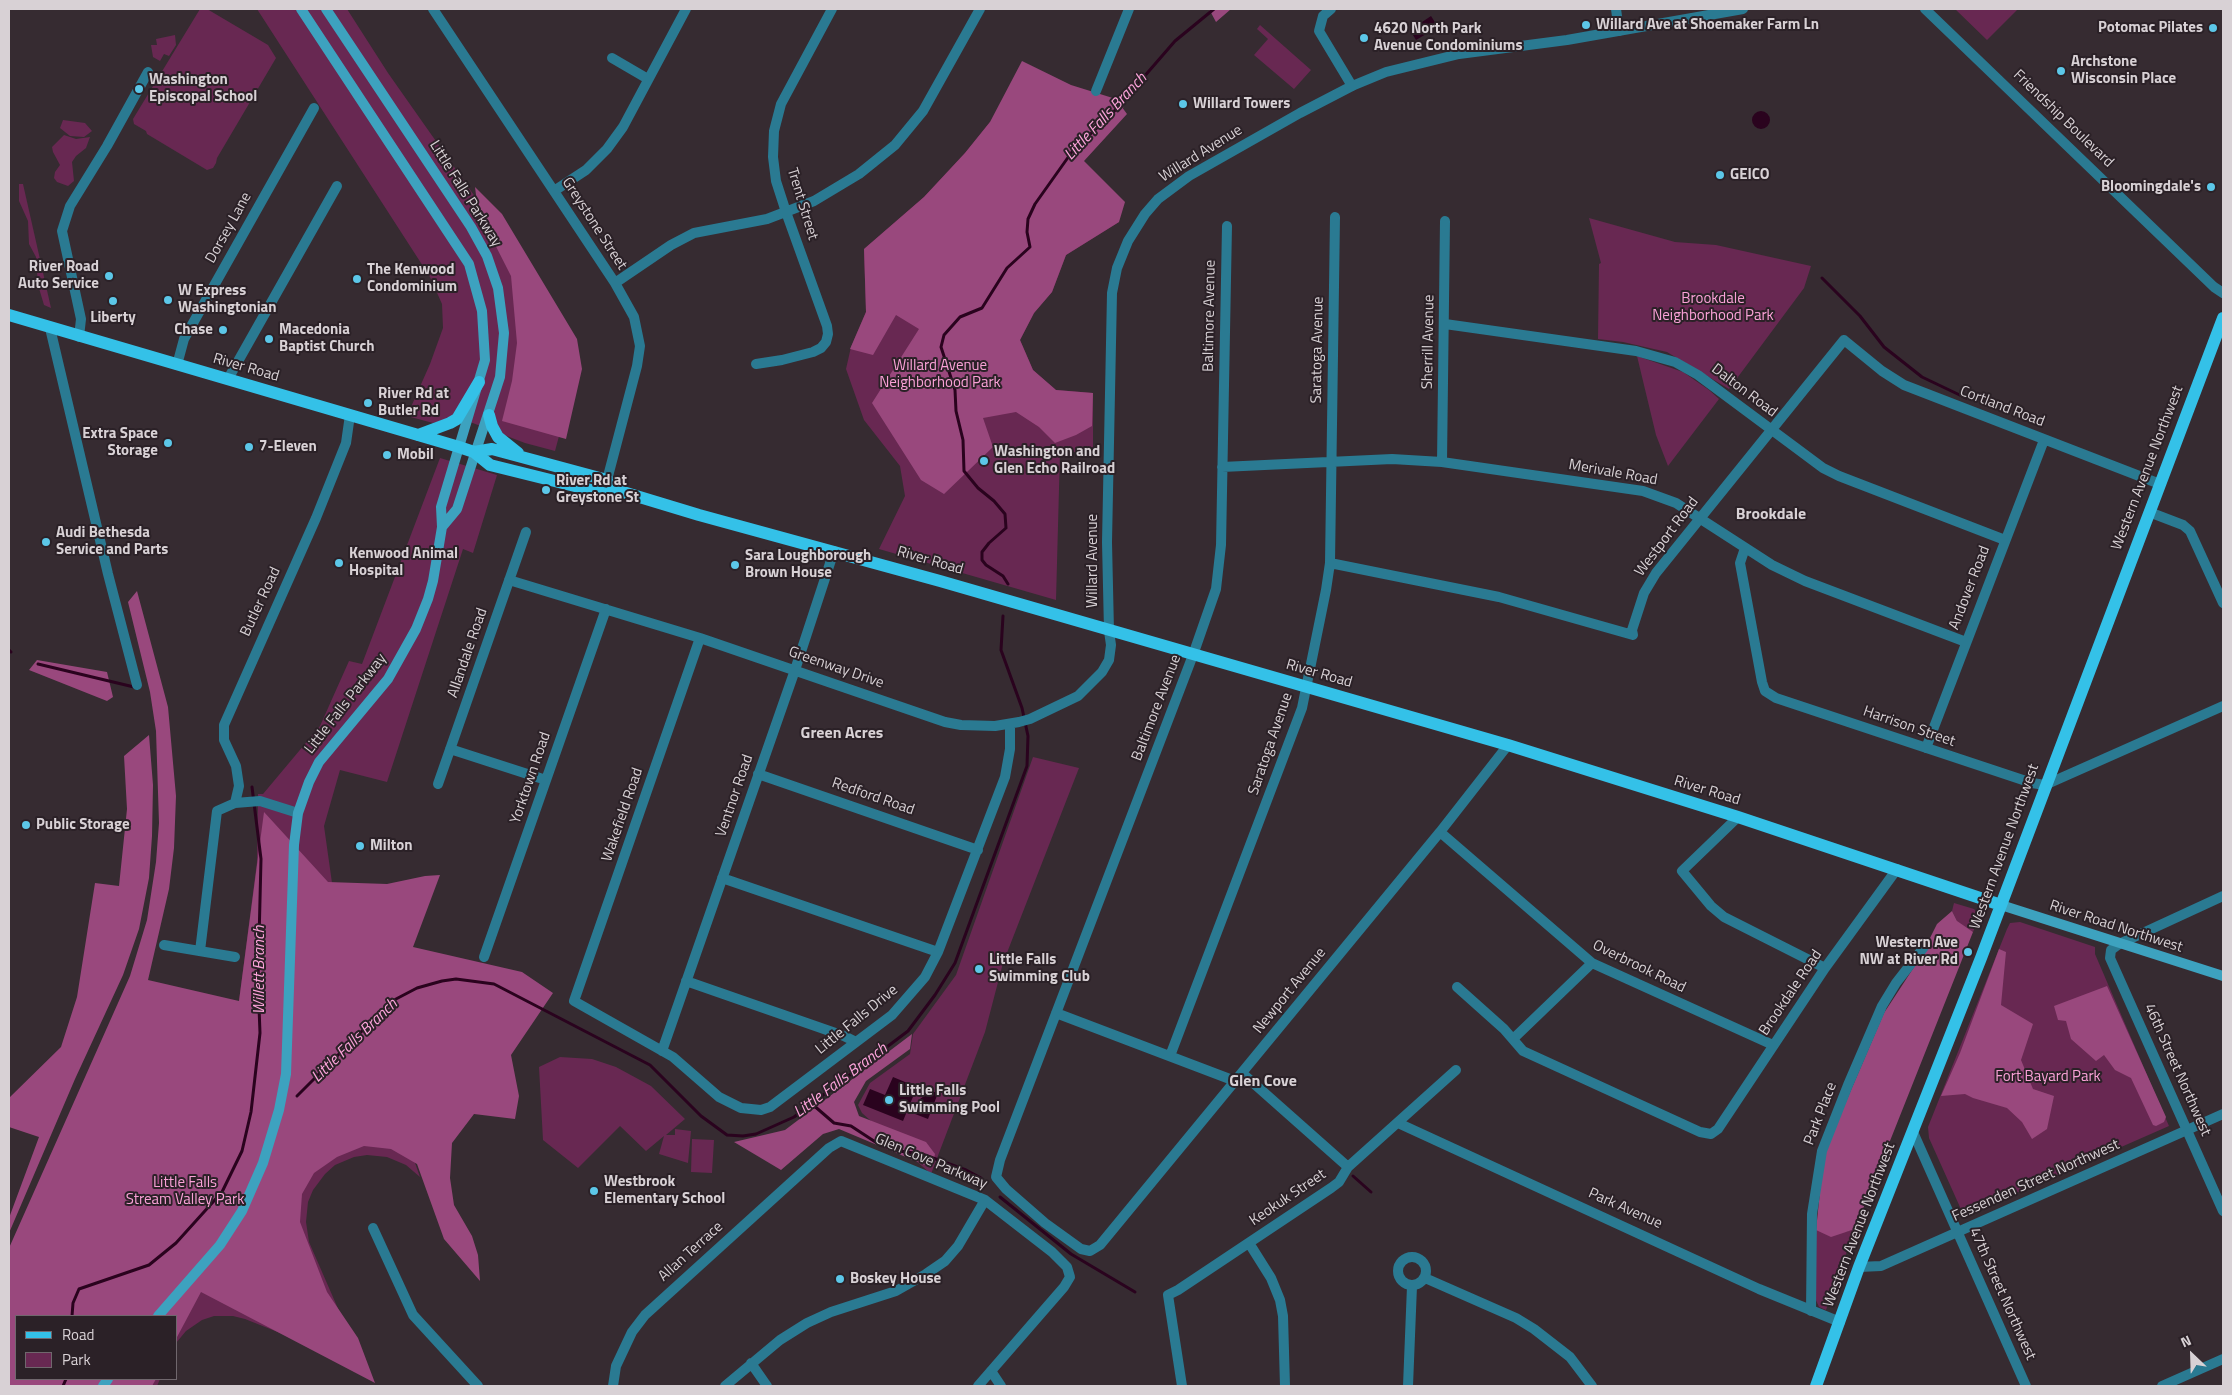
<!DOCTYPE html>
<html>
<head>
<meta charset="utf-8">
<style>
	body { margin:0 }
	#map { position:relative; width:2232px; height:1395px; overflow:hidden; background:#362b31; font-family:"Titillium Web",sans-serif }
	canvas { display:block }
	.frame { position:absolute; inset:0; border:10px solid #d8d1d5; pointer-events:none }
	.legend { position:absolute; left:15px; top:1315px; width:162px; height:65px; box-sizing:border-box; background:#2b2127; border:1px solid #70676d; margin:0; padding:6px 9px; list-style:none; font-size:15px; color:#d8d1d5 }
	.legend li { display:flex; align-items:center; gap:10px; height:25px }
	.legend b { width:25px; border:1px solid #70676d }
	.north { position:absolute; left:2167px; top:1330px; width:50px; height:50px; -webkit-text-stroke:4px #2b2127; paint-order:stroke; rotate:336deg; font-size:14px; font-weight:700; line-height:20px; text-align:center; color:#d8d1d5 }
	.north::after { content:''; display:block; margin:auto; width:18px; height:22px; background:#d8d1d5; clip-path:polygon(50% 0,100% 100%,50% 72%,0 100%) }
</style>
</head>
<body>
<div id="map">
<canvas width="2232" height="1395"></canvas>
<div class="frame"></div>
<ul class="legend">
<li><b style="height:6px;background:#34c1e8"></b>Road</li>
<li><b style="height:14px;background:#682852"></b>Park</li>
</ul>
<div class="north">N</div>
</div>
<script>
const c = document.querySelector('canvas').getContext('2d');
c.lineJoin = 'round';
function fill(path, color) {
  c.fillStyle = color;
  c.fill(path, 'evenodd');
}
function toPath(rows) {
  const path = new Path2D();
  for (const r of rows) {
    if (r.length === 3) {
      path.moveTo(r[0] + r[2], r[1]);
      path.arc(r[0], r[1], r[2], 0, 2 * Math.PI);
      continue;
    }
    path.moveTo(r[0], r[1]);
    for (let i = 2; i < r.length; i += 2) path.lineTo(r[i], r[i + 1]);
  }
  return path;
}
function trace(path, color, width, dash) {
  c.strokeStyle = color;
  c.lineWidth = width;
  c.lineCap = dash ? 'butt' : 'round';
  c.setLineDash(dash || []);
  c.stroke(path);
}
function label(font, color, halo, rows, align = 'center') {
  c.font = font + ' "Titillium Web",sans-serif';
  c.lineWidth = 4;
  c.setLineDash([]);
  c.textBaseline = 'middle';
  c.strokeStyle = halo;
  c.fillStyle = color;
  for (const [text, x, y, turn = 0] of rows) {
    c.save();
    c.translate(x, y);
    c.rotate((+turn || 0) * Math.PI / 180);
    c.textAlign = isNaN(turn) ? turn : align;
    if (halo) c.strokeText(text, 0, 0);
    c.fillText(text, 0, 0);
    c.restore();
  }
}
fill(toPath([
	[200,9,207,9,268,45,276,58,217,158,216,163,213,168,207,170,147,134,146,131,134,124,133,119],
	[257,9,347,9,388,73,554,309,579,362,555,451,525,443,457,417,433,423,407,416,430,364,443,328,442,304,430,277],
	[1955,9,2018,9,1987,40],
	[1260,25,1311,70,1294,89,1254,55,1268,39,1257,29],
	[175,35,176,45,169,56,164,54,160,61,153,57,151,45,157,45,156,39],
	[1076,93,1124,107,1067,158,1119,222,1066,255,1052,292,1034,313,1020,340,1033,370,1056,390,1093,393,1093,452,1060,452,1056,600,879,549,905,496,900,466,864,420,846,369,851,347,866,312,864,249,924,197,965,153,990,122],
	[63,120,85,123,92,131,84,137,70,136,60,128],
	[64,135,76,139,90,137,86,148,76,156,72,162,74,181,68,186,57,182,54,178,55,172,60,165,53,152,52,147],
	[19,184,23,184,51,308,44,305,38,285,36,257,29,244,28,221,19,201],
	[1589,218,1675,242,1716,245,1811,266,1804,288,1729,389,1667,352,1623,342,1598,339,1599,264,1601,263],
	[1637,356,1683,372,1709,390,1719,399,1668,466,1656,435],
	[440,458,497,475,473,553,463,549,387,782,340,770,324,826,333,890,402,1126,420,1177,406,1165,387,1157,367,1155,354,1157,335,1165,325,1174,313,1190,308,1202,306,1222,309,1242,363,1366,245,1319,233,1316,214,1316,202,1320,186,1331,176,1343,176,1316,16,1316,16,1379,160,1379,157,1386,9,1386,9,1286,239,1001,257,862,258,794,263,794,320,726,349,661,362,664],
	[1033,757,1079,768,1003,963,985,1032,931,1174,862,1113,858,1105,870,1083,910,1054,913,1034,956,975],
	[1954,903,1974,909,1980,916,1973,932,1963,927,1845,1232,1855,1229,1826,1310,1819,1307,1815,1298,1816,1230,1957,921,1952,911],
	[2020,922,2095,947,2095,954,2169,1126,1964,1216,1929,1138,1928,1127,2007,929,2010,923],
	[560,1057,592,1059,616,1067,651,1086,685,1119,666,1135,675,1135,675,1129,691,1131,688,1163,659,1154,664,1136,646,1151,620,1126,578,1168,543,1140,539,1067],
	[692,1139,714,1140,712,1173,691,1172]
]), '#682852');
fill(toPath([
	[1209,9,1231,9,1216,22],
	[1022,61,1071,85,1116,99,1127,114,1084,161,1125,202,1119,222,1066,255,1052,292,1034,313,1020,340,1033,370,1056,390,1093,393,1092,426,1076,435,1055,443,1039,427,1016,412,983,418,993,447,944,494,921,480,872,403,919,329,896,315,873,355,850,349,866,312,864,249,924,197,965,153,990,122],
	[475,187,502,214,577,339,582,369,566,439,502,421,512,381,517,343,511,276,478,211],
	[137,591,168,707,176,796,174,848,169,889,148,980,239,1001,264,812,328,882,387,884,425,876,440,875,413,947,522,972,553,993,511,1055,519,1096,515,1119,474,1114,452,1143,450,1178,454,1205,472,1236,478,1255,480,1281,444,1239,417,1164,391,1149,364,1146,337,1157,314,1173,302,1194,300,1222,327,1292,358,1338,375,1383,201,1292,176,1339,176,1316,16,1316,16,1379,156,1379,152,1386,9,1386,9,1248,130,976,147,920,156,862,159,823,156,731,150,692,128,602],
	[37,660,107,672,113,697,107,701,29,670],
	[149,735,153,785,152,836,149,878,139,929,123,975,75,1079,9,1233,9,1218,39,1137,9,1127,9,1098,61,1047,77,997,95,883,119,886,127,809,124,756],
	[1952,911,1957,921,1973,932,1855,1229,1831,1237,1816,1230,1824,1153,1884,1013,1920,958,1937,924],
	[1999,949,2006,952,2001,1005,2033,1024,2021,1060,2033,1089,2054,1096,2047,1129,2032,1139,2022,1122,2007,1108,1973,1098,1965,1094,1941,1096,1960,1053],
	[2107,986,2166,1117,2164,1122,2156,1126,2153,1125,2131,1078,2115,1070,2104,1055,2096,1061,2071,1039,2066,1021,2058,1020,2054,1006],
	[912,1034,910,1049,866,1081,854,1102,859,1116,926,1142,935,1154,932,1168,839,1129,823,1134,781,1170,734,1142,785,1130]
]), '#99487d');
fill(toPath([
	[1431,16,1438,27,1416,40,1410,30],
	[1761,120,9],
	[893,1077,917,1087,903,1121,863,1105,870,1089,885,1095],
	[931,1091,938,1093,928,1119,915,1114,920,1099]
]), '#2a031e');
trace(toPath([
	[1822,278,1860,316,1884,347,1922,377,1966,398,1971,394],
	[1008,584,1003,576,986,565,982,560,982,552,989,543,1006,528,1005,514,994,501,978,488,964,471,963,440,956,411,955,390,941,347,944,335,960,317,982,308,1007,268,1030,247,1027,232,1028,219,1035,204,1074,149,1110,116,1175,41,1214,9],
	[9,650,11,652],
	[38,664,134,687],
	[297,1096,377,1016,396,999,417,988,442,981,456,979,494,984,650,1065,701,1116,727,1135,743,1136,756,1134,794,1117,908,1031,935,995,955,963,1027,766,1028,736,1022,708,1001,650,1003,616],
	[812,1104,834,1123,851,1126,880,1145,899,1151,922,1154,966,1170,981,1178],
	[1353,1176,1371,1192],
	[1000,1197,1071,1254,1135,1292],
	[72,1316,73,1303,79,1289,149,1265,176,1243,222,1192,242,1151,251,1112,260,1033,258,981,261,859,252,787],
	[63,1386,66,1379]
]), '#2a031e', 3);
trace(toPath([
	[433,9,615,283,634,317,640,346,637,366,607,480],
	[1331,9,1323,16,1319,31,1352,86],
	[1616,9,1619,31],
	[612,58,648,79],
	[1096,91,1129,9],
	[554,191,586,170,607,149,623,127,686,9],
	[1227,226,1221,545,1216,589,1193,655,1000,1160,996,1177,1006,1189,1045,1223,1081,1249,1090,1251,1100,1245,1440,832,1508,745],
	[615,283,671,245,694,233,767,219,814,201,859,174,895,145,923,111,980,9],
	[1445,324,1636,351,1675,362,1698,375,1823,468,1839,476,2005,540],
	[50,328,108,574,137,685],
	[79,337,81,319,62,231,70,206,107,146,148,72],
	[756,364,782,360,813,352,821,348,826,342,828,334,827,326,786,212,776,181,773,157,774,131,781,104,832,9],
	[177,365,184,339,314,108],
	[228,379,337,186],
	[1442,462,1445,221],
	[1222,467,1392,459,1442,462,1643,491,1676,503,1772,565,1805,581,1966,642],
	[2149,512,2183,525,2190,531,2223,603],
	[1745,548,1740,563,1762,682,1765,691,1776,698,2032,783,2045,785,2223,706],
	[1330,563,1499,597,1633,635,1632,630,1644,593,1656,573,1844,340,1882,371,1904,385,2160,484],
	[509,580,700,638,945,722,961,725,995,726,1019,722,1030,719,1078,696,1102,672,1109,660,1111,645,1109,631],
	[700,638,574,1001,673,1057,719,1097,741,1108,761,1110,770,1107,892,1015,925,977,938,952,1005,777,1010,749,1010,724],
	[1926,748,2044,440],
	[450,749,546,780],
	[758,774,978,850],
	[438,784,526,532],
	[235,803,239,786,236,766,224,740,224,725,316,518,346,443,350,415],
	[1738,817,1682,871,1711,906,1724,917,1825,968],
	[1440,832,1592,963,1773,1045],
	[722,878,938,952],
	[2119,944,2223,896],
	[164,945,235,957],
	[200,951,217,811,235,803,260,801,298,813],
	[484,957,606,609],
	[686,981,844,1036,856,1042],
	[1457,987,1504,1029,1523,1051,1700,1132,1711,1134,1718,1129,1825,968,1897,869],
	[1056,1013,1235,1081],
	[1513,1039,1592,963],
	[662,1051,795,670,834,551],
	[1170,1056,1302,708,1326,590,1330,563,1335,217],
	[1242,1073,1348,1167],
	[1398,1123,1759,1289,1840,1322],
	[1913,1132,2026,1386],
	[373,1228,413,1315,478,1386],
	[1249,1243,1271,1278,1280,1300,1283,1316,1285,1386],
	[1412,1271,14],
	[1859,1267,1881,1266,2223,1114],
	[1425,1278,1516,1318,1534,1329,1570,1357,1592,1386],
	[1811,1311,1812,1214,1822,1151,1848,1085,1882,1006,1896,983,1924,947],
	[751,1363,767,1386],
	[991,1371,1001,1386],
	[613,1386,616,1366,632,1332,645,1315,829,1148,841,1141,985,1200,1052,1252,1067,1267,1070,1277,1064,1287,978,1386],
	[725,1386,780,1340,807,1323,831,1312,896,1291,926,1274,945,1261,958,1246,985,1200],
	[1182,1386,1168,1295,1178,1290,1331,1188,1339,1182,1348,1167,1456,1070],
	[1408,1386,1412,1286],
	[2162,1386,2223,1359]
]), '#2a7a92', 10);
trace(toPath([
	[1925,9,2214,287,2223,293],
	[1109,631,1107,542,1112,293,1117,268,1128,241,1145,214,1158,199,1189,176,1300,113,1352,86,1386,72,1459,54,1567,40,1743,9],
	[2119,944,2111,950,2110,958,2223,1211]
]), '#2a7a92', 10);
trace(toPath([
	[326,9,471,227,487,256,498,288,504,333,500,377,457,509,442,527],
	[2001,905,2223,976],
	[158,1316,220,1245,242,1211,263,1163,279,1110,286,1074,294,845,298,813,309,782,319,762,388,679,416,629,428,599,433,581,442,527,441,507,485,360,482,311,469,264,301,9],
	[103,1386,108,1379]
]), '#3da2bf', 10);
trace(toPath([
	[9,315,459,447,474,452,490,465,611,495,623,492],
	[489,415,492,426,498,437,518,453],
	[418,435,450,423,457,419,479,382],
	[474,452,492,449,607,480,623,492,699,515,940,581,1508,745,1738,817,2001,905],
	[1816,1386,1859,1267,1981,958,2223,318]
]), '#34c1e8', 12);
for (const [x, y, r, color] of [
	[1586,25,5,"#5cc7e8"],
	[2213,28,5,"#5cc7e8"],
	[1364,38,5,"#5cc7e8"],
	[2061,71,5,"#5cc7e8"],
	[139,89,5,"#5cc7e8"],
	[1183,104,5,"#5cc7e8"],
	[1720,175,5,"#5cc7e8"],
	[2211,187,5,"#5cc7e8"],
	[109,276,5,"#5cc7e8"],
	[357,279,5,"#5cc7e8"],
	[168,300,5,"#5cc7e8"],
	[113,301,5,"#5cc7e8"],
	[223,330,5,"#5cc7e8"],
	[269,339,5,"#5cc7e8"],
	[368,403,5,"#5cc7e8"],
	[168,443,5,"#5cc7e8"],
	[249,447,5,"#5cc7e8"],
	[387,455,5,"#5cc7e8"],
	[984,461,5,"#5cc7e8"],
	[546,490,5,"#5cc7e8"],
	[46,542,5,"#5cc7e8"],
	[339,563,5,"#5cc7e8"],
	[735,565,5,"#5cc7e8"],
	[26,825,5,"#5cc7e8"],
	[360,846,5,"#5cc7e8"],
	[1968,952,5,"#5cc7e8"],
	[979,969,5,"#5cc7e8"],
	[889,1100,5,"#5cc7e8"],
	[594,1191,5,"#5cc7e8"],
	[840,1279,5,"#5cc7e8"]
]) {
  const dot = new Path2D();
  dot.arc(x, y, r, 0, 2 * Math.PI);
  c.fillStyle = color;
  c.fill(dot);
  trace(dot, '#2b2127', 2);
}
label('bold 15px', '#d8d1d5', '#2b2127', [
	["Willard Ave at Shoemaker Farm Ln",1596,25],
	["Potomac Pilates",2203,28,"right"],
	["4620 North Park",1374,29],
	["Avenue Condominiums",1374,46],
	["Archstone",2071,62],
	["Wisconsin Place",2071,79],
	["Washington",149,80],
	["Episcopal School",149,97],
	["Willard Towers",1193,104],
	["GEICO",1730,175],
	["Bloomingdale's",2201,187,"right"],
	["River Road",99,267,"right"],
	["Auto Service",99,284,"right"],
	["The Kenwood",367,270],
	["Condominium",367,287],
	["W Express",178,291],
	["Washingtonian",178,308],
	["Liberty",113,318,"center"],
	["Chase",213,330,"right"],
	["Macedonia",279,330],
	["Baptist Church",279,347],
	["River Rd at",378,394],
	["Butler Rd",378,411],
	["Extra Space",158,434,"right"],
	["Storage",158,451,"right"],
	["7-Eleven",259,447],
	["Washington and",994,452],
	["Glen Echo Railroad",994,469],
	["Mobil",397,455],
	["River Rd at",556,481],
	["Greystone St",556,498],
	["Audi Bethesda",56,533],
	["Service and Parts",56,550],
	["Kenwood Animal",349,554],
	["Hospital",349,571],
	["Sara Loughborough",745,556],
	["Brown House",745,573],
	["Public Storage",36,825],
	["Milton",370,846],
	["Western Ave",1958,943,"right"],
	["NW at River Rd",1958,960,"right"],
	["Little Falls",989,960],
	["Swimming Club",989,977],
	["Little Falls",899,1091],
	["Swimming Pool",899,1108],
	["Westbrook",604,1182],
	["Elementary School",604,1199],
	["Boskey House",850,1279]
], 'left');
label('15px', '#d8d1d5', '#2b2127', [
	["Friendship Boulevard",2063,119,44],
	["Willard Avenue",1201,154,-32],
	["Little Falls Parkway",465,194,58],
	["Trent Street",802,204,73],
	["Greystone Street",594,224,57],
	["Dorsey Lane",229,228,-61],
	["Baltimore Avenue",1210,316,-89],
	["Sherrill Avenue",1429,342,-89],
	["Saratoga Avenue",1318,350,-89],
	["River Road",246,368,16],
	["Dalton Road",1744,391,37],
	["Cortland Road",2002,407,21],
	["Western Avenue Northwest",2148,468,-69],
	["Merivale Road",1613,473,10],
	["Westport Road",1667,537,-53],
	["River Road",930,561,16],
	["Willard Avenue",1093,561,-90],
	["Andover Road",1970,588,-69],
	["Butler Road",261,602,-65],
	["Allandale Road",468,653,-71],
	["Greenway Drive",836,668,19],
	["River Road",1319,674,16],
	["Little Falls Parkway",346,704,-52],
	["Baltimore Avenue",1157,708,-69],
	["Harrison Street",1909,727,19],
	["Saratoga Avenue",1271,744,-71],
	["Yorktown Road",531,778,-71],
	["River Road",1707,791,17],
	["Ventnor Road",735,796,-71],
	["Redford Road",873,797,19],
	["Wakefield Road",623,815,-71],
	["Western Avenue Northwest",2005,847,-70],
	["River Road Northwest",2116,927,18],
	["Overbrook Road",1639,967,26],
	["Newport Avenue",1290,991,-51],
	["Brookdale Road",1791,993,-56],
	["Little Falls Drive",857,1020,-39],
	["46th Street Northwest",2177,1070,66],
	["Park Place",1821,1114,-69],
	["Glen Cove Parkway",931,1162,23],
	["Fessenden Street Northwest",2036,1181,-24],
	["Keokuk Street",1288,1198,-34],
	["Park Avenue",1625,1209,24],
	["Western Avenue Northwest",1860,1225,-69],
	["Allan Terrace",691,1252,-42],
	["47th Street Northwest",2002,1294,66]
]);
label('15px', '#faa1d7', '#2b2127', [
	["Brookdale",1713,299],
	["Neighborhood Park",1713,316],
	["Willard Avenue",940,366],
	["Neighborhood Park",940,383],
	["Fort Bayard Park",2048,1077],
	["Little Falls",185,1183],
	["Stream Valley Park",185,1200]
]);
label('italic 16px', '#fda4db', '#2b2127', [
	["Little Falls Branch",1106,117,-47],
	["Willett Branch",260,970,-90],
	["Little Falls Branch",355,1041,-44],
	["Little Falls Branch",841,1081,-37]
]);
label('bold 16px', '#d8d1d5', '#2b2127', [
	["Brookdale",1771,515],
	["Green Acres",842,734],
	["Glen Cove",1263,1082]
]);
</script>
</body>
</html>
